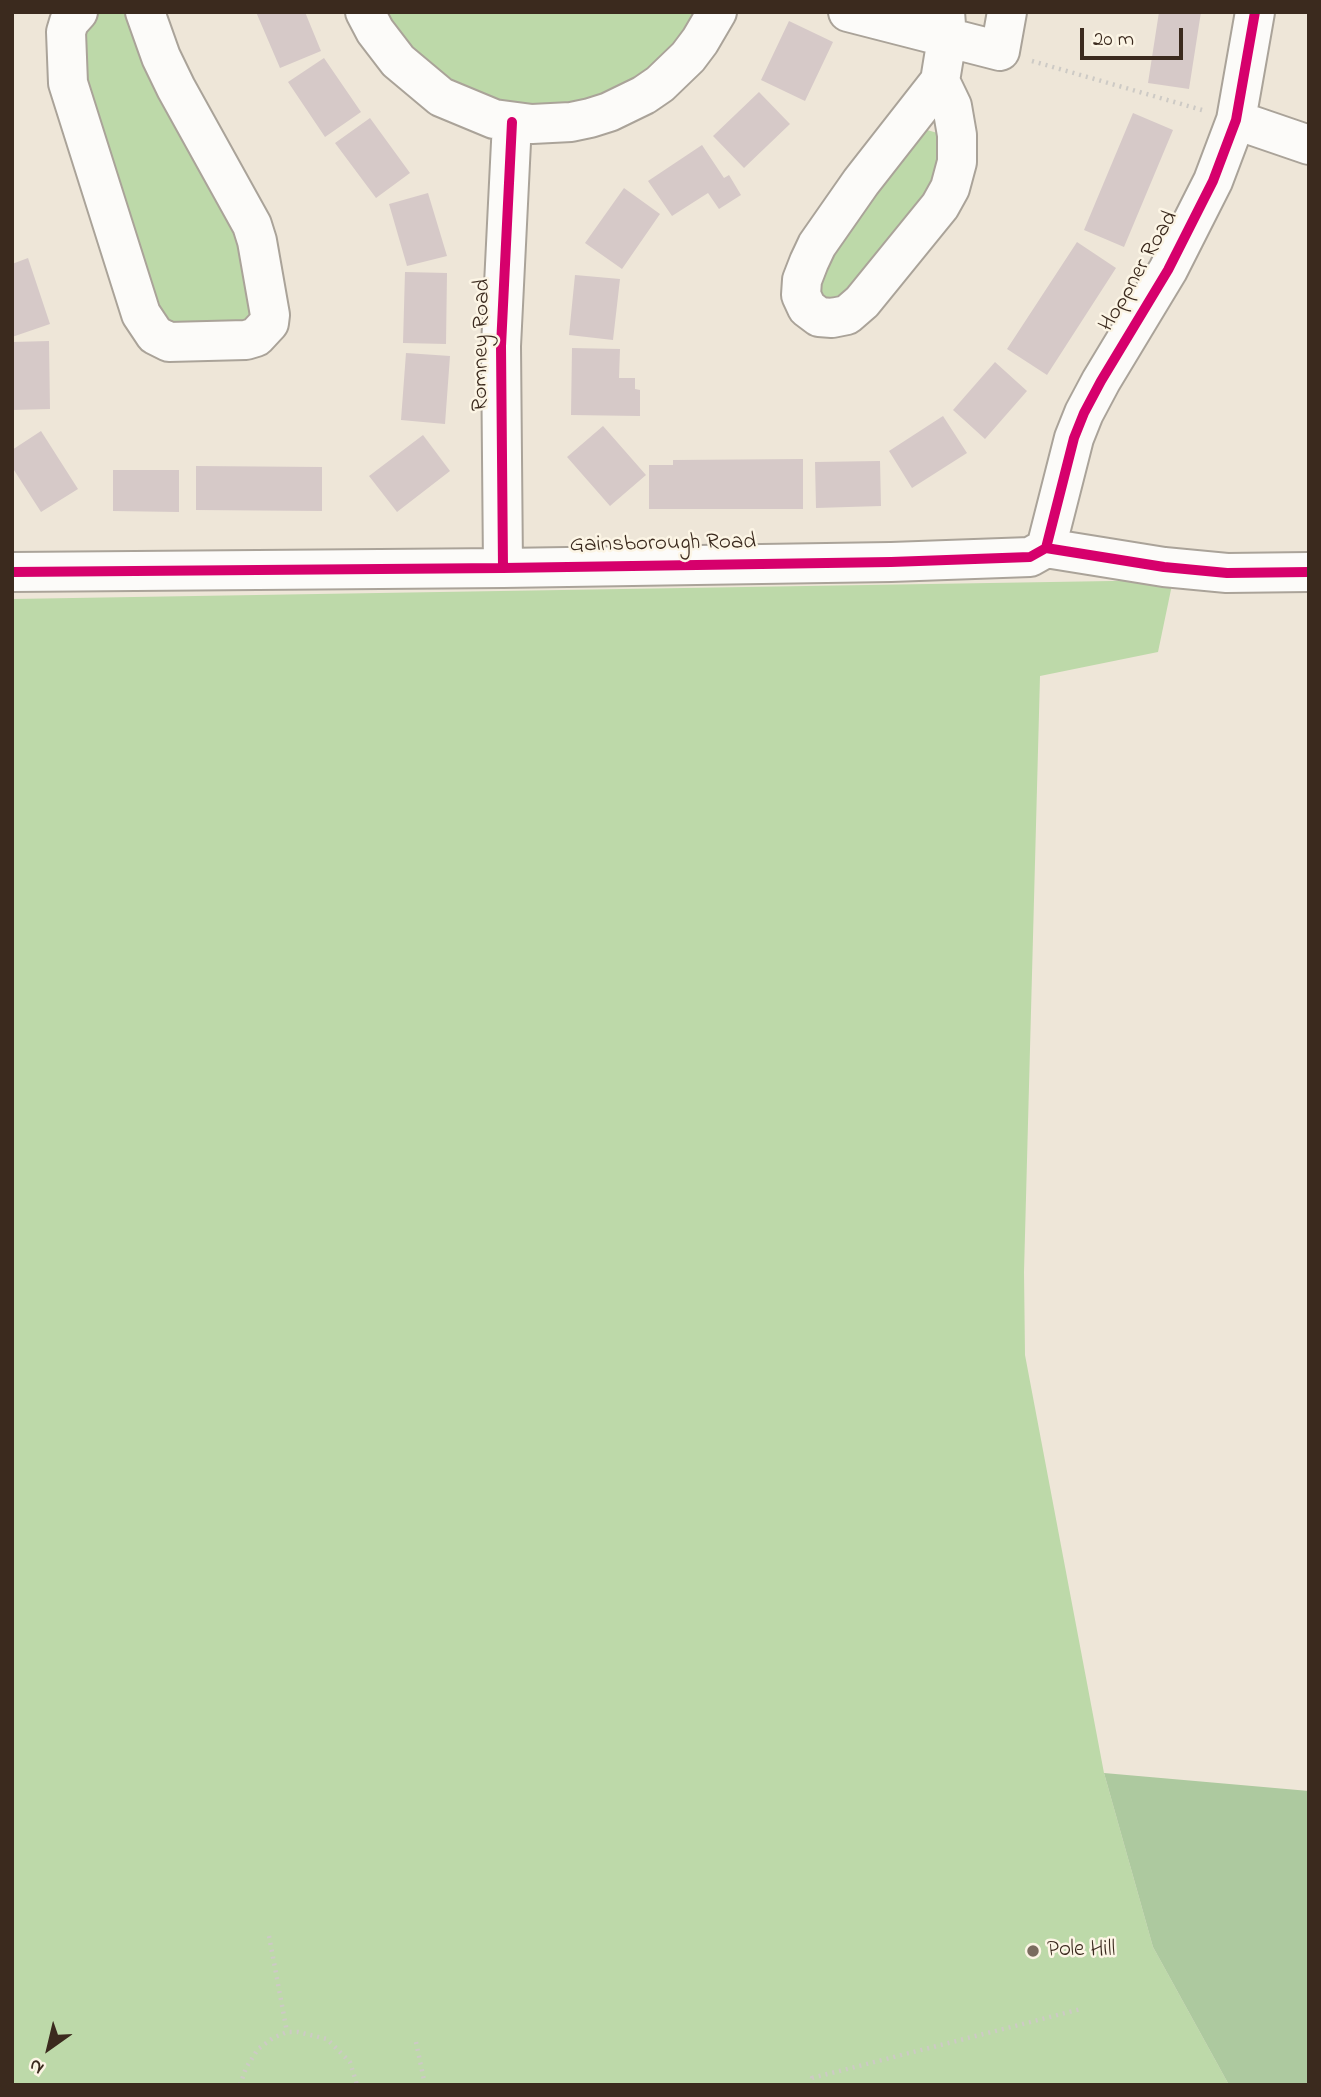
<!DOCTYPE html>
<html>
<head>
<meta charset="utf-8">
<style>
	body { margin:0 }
	#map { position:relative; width:1321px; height:2097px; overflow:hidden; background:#eee6d8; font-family:"Indie Flower",sans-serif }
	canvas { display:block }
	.frame { position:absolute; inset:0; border:14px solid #3b2a1e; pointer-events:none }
	.north { position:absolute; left:14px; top:2013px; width:70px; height:70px; -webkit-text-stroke:5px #fcf5e5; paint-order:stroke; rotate:214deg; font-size:19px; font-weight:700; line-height:28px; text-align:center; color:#3b2a1e }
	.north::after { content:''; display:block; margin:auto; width:24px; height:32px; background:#3b2a1e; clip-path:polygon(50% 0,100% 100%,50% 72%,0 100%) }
	.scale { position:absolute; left:1080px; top:28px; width:103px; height:32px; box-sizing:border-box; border:4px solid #3b2a1e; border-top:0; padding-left:9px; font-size:21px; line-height:24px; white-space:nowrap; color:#3b2a1e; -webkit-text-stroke:5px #fcf5e5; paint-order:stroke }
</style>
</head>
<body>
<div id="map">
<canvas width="1321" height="2097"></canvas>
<div class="frame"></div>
<div class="north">N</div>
<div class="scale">20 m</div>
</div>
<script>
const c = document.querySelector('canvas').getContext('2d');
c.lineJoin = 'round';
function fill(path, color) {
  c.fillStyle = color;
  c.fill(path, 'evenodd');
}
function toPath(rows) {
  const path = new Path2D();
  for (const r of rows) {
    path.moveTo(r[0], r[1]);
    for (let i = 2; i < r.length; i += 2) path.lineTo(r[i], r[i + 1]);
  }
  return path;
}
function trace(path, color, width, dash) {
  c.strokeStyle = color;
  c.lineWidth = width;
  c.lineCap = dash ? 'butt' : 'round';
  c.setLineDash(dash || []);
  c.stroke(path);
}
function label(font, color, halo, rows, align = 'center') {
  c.font = font + ' "Indie Flower",sans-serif';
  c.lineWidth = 5;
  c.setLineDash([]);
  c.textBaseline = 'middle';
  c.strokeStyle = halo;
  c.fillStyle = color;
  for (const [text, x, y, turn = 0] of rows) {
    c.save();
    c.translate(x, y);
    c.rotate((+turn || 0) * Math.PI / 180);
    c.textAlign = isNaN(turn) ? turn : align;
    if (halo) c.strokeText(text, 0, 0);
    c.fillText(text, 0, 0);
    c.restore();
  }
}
fill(toPath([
	[95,12,136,12,239,221,259,322,164,332,79,87,80,24],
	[382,12,697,12,676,44,639,77,605,94,568,104,540,107,502,103,465,90,425,65],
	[927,130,941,134,943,183,834,312,810,282,921,131],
	[1173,580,1158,652,1040,676,1024,1272,1025,1355,1104,1773,1153,1947,1229,2085,12,2085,12,599]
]), '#bdd9a9');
fill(toPath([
	[1104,1773,1309,1791,1309,2085,1229,2085,1153,1947]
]), '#adc99f');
fill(toPath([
	[256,12,305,12,321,51,280,68],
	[1159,12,1201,12,1189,89,1148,83],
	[789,21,833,42,805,101,761,80],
	[324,58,361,112,325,137,288,82],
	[759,92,790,124,744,168,713,136],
	[1133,113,1173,130,1124,247,1084,230],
	[370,118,410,173,376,198,335,143],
	[702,145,724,178,729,175,741,195,719,209,708,193,672,216,648,181],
	[624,188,660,214,622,269,585,243],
	[428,193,447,256,407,266,389,204],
	[1077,242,1116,268,1047,375,1007,349],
	[28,258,50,324,12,337,12,264],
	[405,272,447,273,446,344,403,343],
	[575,275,620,279,613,340,569,335],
	[49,341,50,409,12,410,12,342],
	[572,348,620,349,619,378,635,378,635,389,640,390,640,416,571,415],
	[406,353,450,356,445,424,401,420],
	[995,362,1027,391,985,439,953,410],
	[943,416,967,453,912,488,889,451],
	[603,426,646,475,610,506,567,457],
	[41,431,78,489,41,512,12,467,12,450],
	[423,435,450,471,397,512,369,476],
	[803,459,803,509,649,509,649,465,673,465,673,460],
	[880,461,881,506,816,508,815,462],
	[196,466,322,467,322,511,196,510],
	[113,470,179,470,179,512,113,511]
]), '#d6c9c8');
const minor = toPath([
	[78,12,69,22,66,32,68,83,141,314,155,335,169,342,246,340,256,337,269,323,270,315,257,241,252,225,176,88,161,57,145,12],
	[365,12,375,31,398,61,441,97,494,119,532,124,571,122,590,118,609,112,644,95,660,84,688,57,700,41,717,12],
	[848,12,1000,51,1007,12],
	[940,81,952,106,957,135,957,162,950,188,940,206,862,302,847,315,832,318,819,317,807,308,801,295,802,280,809,262,817,245,861,182,940,81,947,38,945,12],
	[1236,120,1309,145],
	[1046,548,1074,438,1084,413,1101,381,1168,270,1213,181,1236,120,1255,12],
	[503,568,501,346,512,122],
	[12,572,503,568,891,562,1030,557,1046,548,1164,567,1227,573,1309,572]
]);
trace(minor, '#aaa399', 42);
trace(toPath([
	[1032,61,1202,110],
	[269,1936,287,2032],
	[416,2042,425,2085],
	[240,2085,246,2068,258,2049,273,2038,287,2032,298,2032,327,2039,350,2062,357,2085],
	[813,2085,812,2078,1081,2009]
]), '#cdcac5', 4.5, [2, 5]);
trace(minor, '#fcfbf9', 38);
trace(toPath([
	[1046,548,1074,438,1084,413,1101,381,1168,270,1213,181,1236,120,1255,12],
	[503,568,501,346,512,122],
	[12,572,503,568,891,562,1030,557,1046,548,1164,567,1227,573,1309,572]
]), '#d6006c', 10);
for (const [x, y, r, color] of [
	[1033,1951,7,"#7a6c5f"]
]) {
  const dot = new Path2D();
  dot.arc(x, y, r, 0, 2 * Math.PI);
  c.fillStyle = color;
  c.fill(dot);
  trace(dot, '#fcf5e5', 2.5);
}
label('23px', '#3b2a1e', '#fcf5e5', [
	["Hoppner Road",1140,272,-60],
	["Romney Road",483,345,-89],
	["Gainsborough Road",663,545,-1]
]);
label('23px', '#3b2a1e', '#fcf5e5', [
	["Pole Hill",1047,1951]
], 'left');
</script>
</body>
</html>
